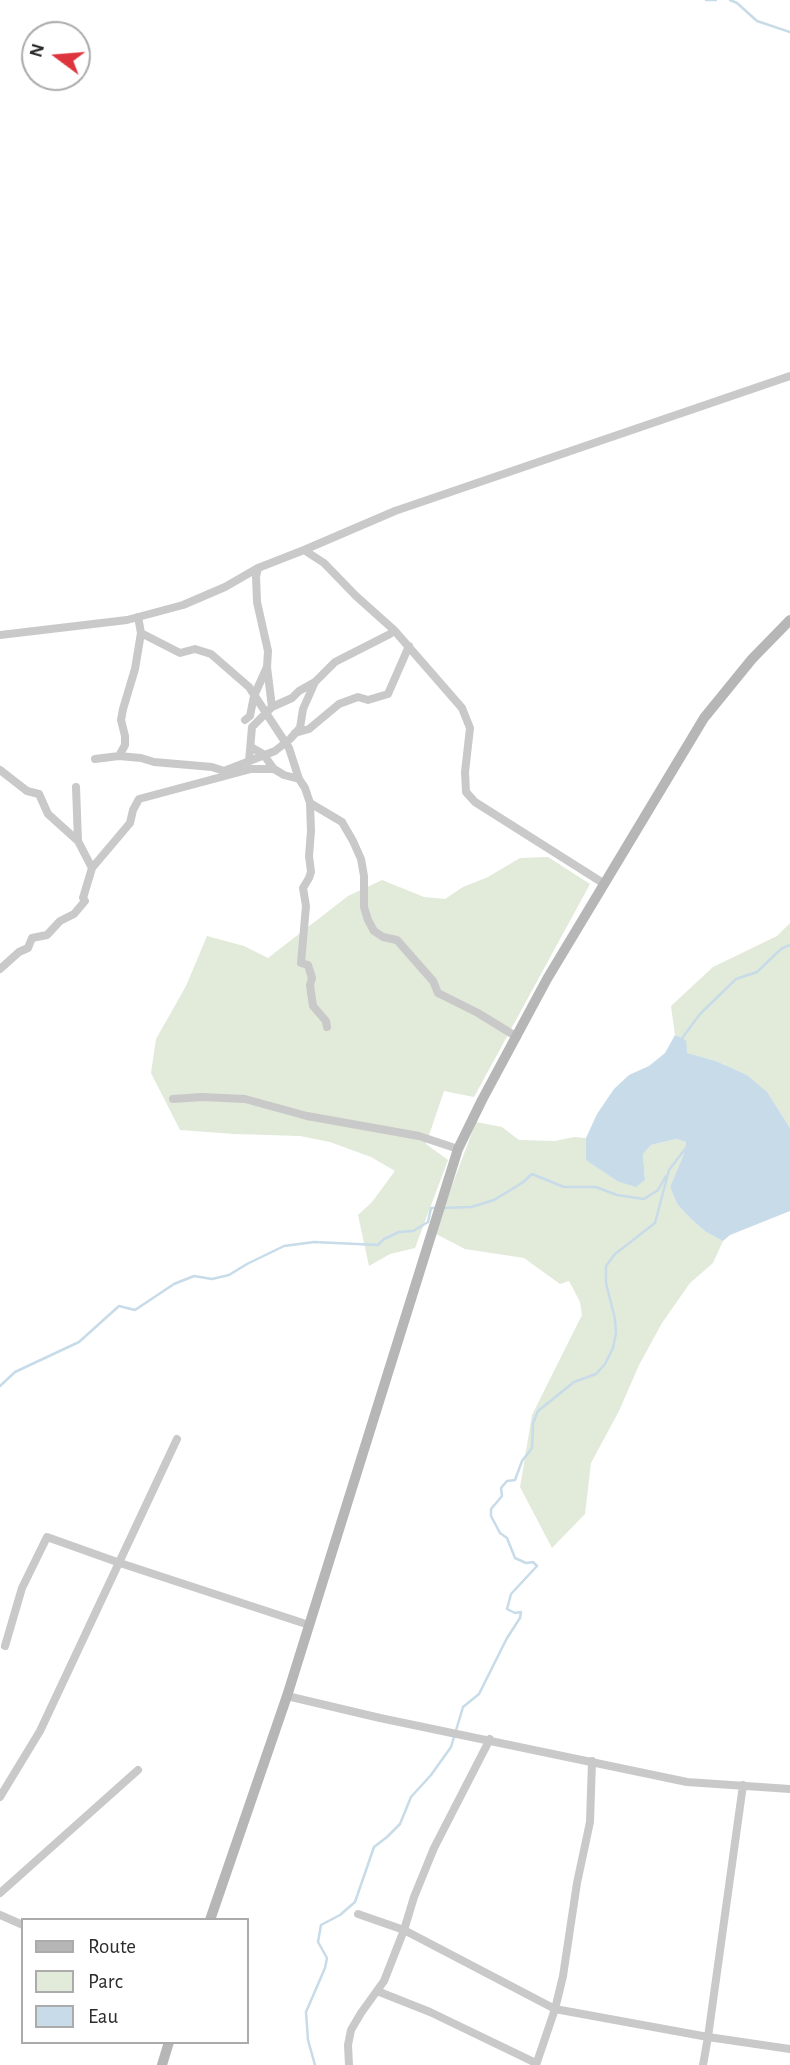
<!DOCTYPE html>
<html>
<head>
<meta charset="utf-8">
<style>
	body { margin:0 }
	#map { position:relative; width:790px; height:2065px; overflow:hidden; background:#fff; font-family:"Alegreya Sans",sans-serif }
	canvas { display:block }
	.legend { position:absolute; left:21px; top:1918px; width:228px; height:126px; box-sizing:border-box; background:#fff; border:2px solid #ababab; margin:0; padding:9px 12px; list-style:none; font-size:21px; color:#2c2c2c }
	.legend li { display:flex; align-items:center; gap:14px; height:35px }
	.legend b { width:35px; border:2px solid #ababab }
	.north { position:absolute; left:21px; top:21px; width:70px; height:70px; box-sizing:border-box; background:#fff; border:2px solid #ababab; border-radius:50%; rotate:286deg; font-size:19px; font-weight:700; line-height:28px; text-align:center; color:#2c2c2c }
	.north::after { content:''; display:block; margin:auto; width:24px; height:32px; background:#de343d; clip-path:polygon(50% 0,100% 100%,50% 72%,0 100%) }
</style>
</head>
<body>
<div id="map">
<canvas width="790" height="2065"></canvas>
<ul class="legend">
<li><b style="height:9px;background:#b6b6b6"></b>Route</li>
<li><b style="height:19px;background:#e2eada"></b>Parc</li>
<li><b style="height:19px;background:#c7dbe9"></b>Eau</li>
</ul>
<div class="north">N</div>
</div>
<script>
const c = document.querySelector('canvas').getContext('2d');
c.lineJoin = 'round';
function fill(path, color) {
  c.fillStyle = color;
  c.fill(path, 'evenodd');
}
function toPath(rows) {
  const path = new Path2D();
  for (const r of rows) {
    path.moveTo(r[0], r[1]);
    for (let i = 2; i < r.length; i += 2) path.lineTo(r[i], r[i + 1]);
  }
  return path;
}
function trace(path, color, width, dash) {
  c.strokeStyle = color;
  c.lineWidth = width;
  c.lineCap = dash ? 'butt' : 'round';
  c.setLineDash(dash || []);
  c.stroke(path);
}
fill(toPath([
	[548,857,590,884,474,1097,444,1091,426,1144,448,1160,415,1248,390,1254,369,1266,358,1215,372,1202,395,1171,371,1157,330,1142,300,1136,234,1134,180,1130,151,1073,156,1039,186,986,207,936,244,946,268,958,348,896,382,880,424,897,445,899,463,887,488,877,520,858],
	[790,923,790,1128,767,1093,747,1075,716,1061,686,1053,686,1040,675,1035,671,1006,713,967,777,936],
	[476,1122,502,1127,519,1140,555,1141,574,1137,586,1138,587,1160,617,1181,645,1180,643,1154,651,1145,676,1139,686,1142,683,1156,670,1187,677,1204,690,1218,706,1232,723,1241,713,1263,690,1283,662,1323,639,1365,619,1411,591,1463,585,1514,552,1548,520,1487,532,1415,582,1315,580,1302,569,1281,560,1284,524,1258,465,1249,434,1233]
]), '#e2eada');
fill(toPath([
	[675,1035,686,1040,687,1053,716,1061,747,1075,767,1092,790,1128,790,1211,730,1235,723,1241,706,1232,690,1218,677,1204,670,1187,683,1156,686,1142,676,1139,651,1145,643,1154,645,1180,636,1187,617,1181,586,1160,586,1138,597,1114,614,1089,629,1075,649,1066,665,1053]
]), '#c7dbe9');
trace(toPath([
	[706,0,716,0],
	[730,0,737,3,757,21,790,32],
	[680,1041,700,1014,736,979,757,972,781,949,790,945],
	[442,1208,471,1207,494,1200,522,1183,532,1174,564,1187,596,1187,617,1195,644,1199,658,1190,666,1176],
	[0,1386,15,1372,79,1342,119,1306,135,1310,174,1284,194,1276,212,1279,229,1275,247,1264,284,1246,314,1242,378,1245,384,1239,399,1232,413,1231,428,1222,431,1208,435,1208],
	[315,2065,308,2040,306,2012,325,1968,327,1958,318,1942,321,1925,340,1915,355,1902,374,1847,387,1837,400,1824,411,1797,431,1775,451,1747,463,1707,479,1694,507,1638,520,1618,521,1612,515,1613,507,1609,511,1594,537,1566,533,1562,526,1563,515,1558,507,1538,500,1533,491,1516,491,1509,502,1496,501,1488,507,1481,515,1480,522,1461,532,1448,533,1423,538,1411,574,1382,596,1374,605,1364,613,1348,616,1333,615,1319,606,1283,606,1266,615,1254,655,1223,669,1170,685,1149]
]), '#c7dbe9', 2.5);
trace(toPath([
	[304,550,395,511,790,376],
	[138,617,141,633,180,653,195,649,211,654,249,687,289,748,299,779],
	[0,635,127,620,183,605,225,587,258,568,304,550,324,563,356,596,394,630,462,708,470,728,465,772,466,792,475,802,603,883],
	[267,667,272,707],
	[245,720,250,716,254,696,267,667,268,651,257,602,256,577,258,568],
	[295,733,309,729,339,704,358,697,368,700,388,694,409,646],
	[251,747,263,754,274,769,284,775,299,779,305,788,310,803,311,831,309,856,311,872,309,878,303,888,306,906,301,963,308,965,312,978,310,985,313,1006,326,1021,327,1027],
	[119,756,125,745,125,736,121,720,123,709,135,669,141,633],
	[95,759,119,756,141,758,154,762,212,767,224,771,275,751,290,739,300,728,303,709,315,682],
	[249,761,252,727,272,707,292,698,299,691,315,682,335,662,390,634,394,630],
	[0,770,27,791,39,794,48,814,78,841],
	[310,803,342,822,353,841,361,859,364,876,364,907,368,920,374,931,383,937,397,940,433,981,438,993,478,1013,517,1037],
	[92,868,130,823,133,810,139,799,251,769,274,769],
	[0,969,19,952,28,948,32,938,47,935,60,921,74,914,85,901,83,898,92,868,78,841,76,787],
	[173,1099,202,1097,245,1099,307,1116,419,1136,458,1149],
	[5,1646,22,1588,47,1537,120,1563,309,1625],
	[287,1696,380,1718,687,1782,790,1789],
	[490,1739,434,1848,414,1897,404,1930,555,2009,708,2037,743,1785],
	[0,1797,40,1731,177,1439],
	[0,1893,138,1770],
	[0,1915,23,1925],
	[377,1991,430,2012,536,2063],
	[349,2065,348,2045,351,2030,361,2013,384,1981,404,1930,358,1914],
	[536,2065,555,2009,563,1976,577,1883,590,1822,592,1761],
	[703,2065,708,2037,790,2049]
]), '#c9c9c9', 8);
trace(toPath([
	[210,1920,287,1696,458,1149,482,1100,547,979,704,718,752,659,790,620],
	[162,2065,169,2042]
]), '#b6b6b6', 10);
</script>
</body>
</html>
